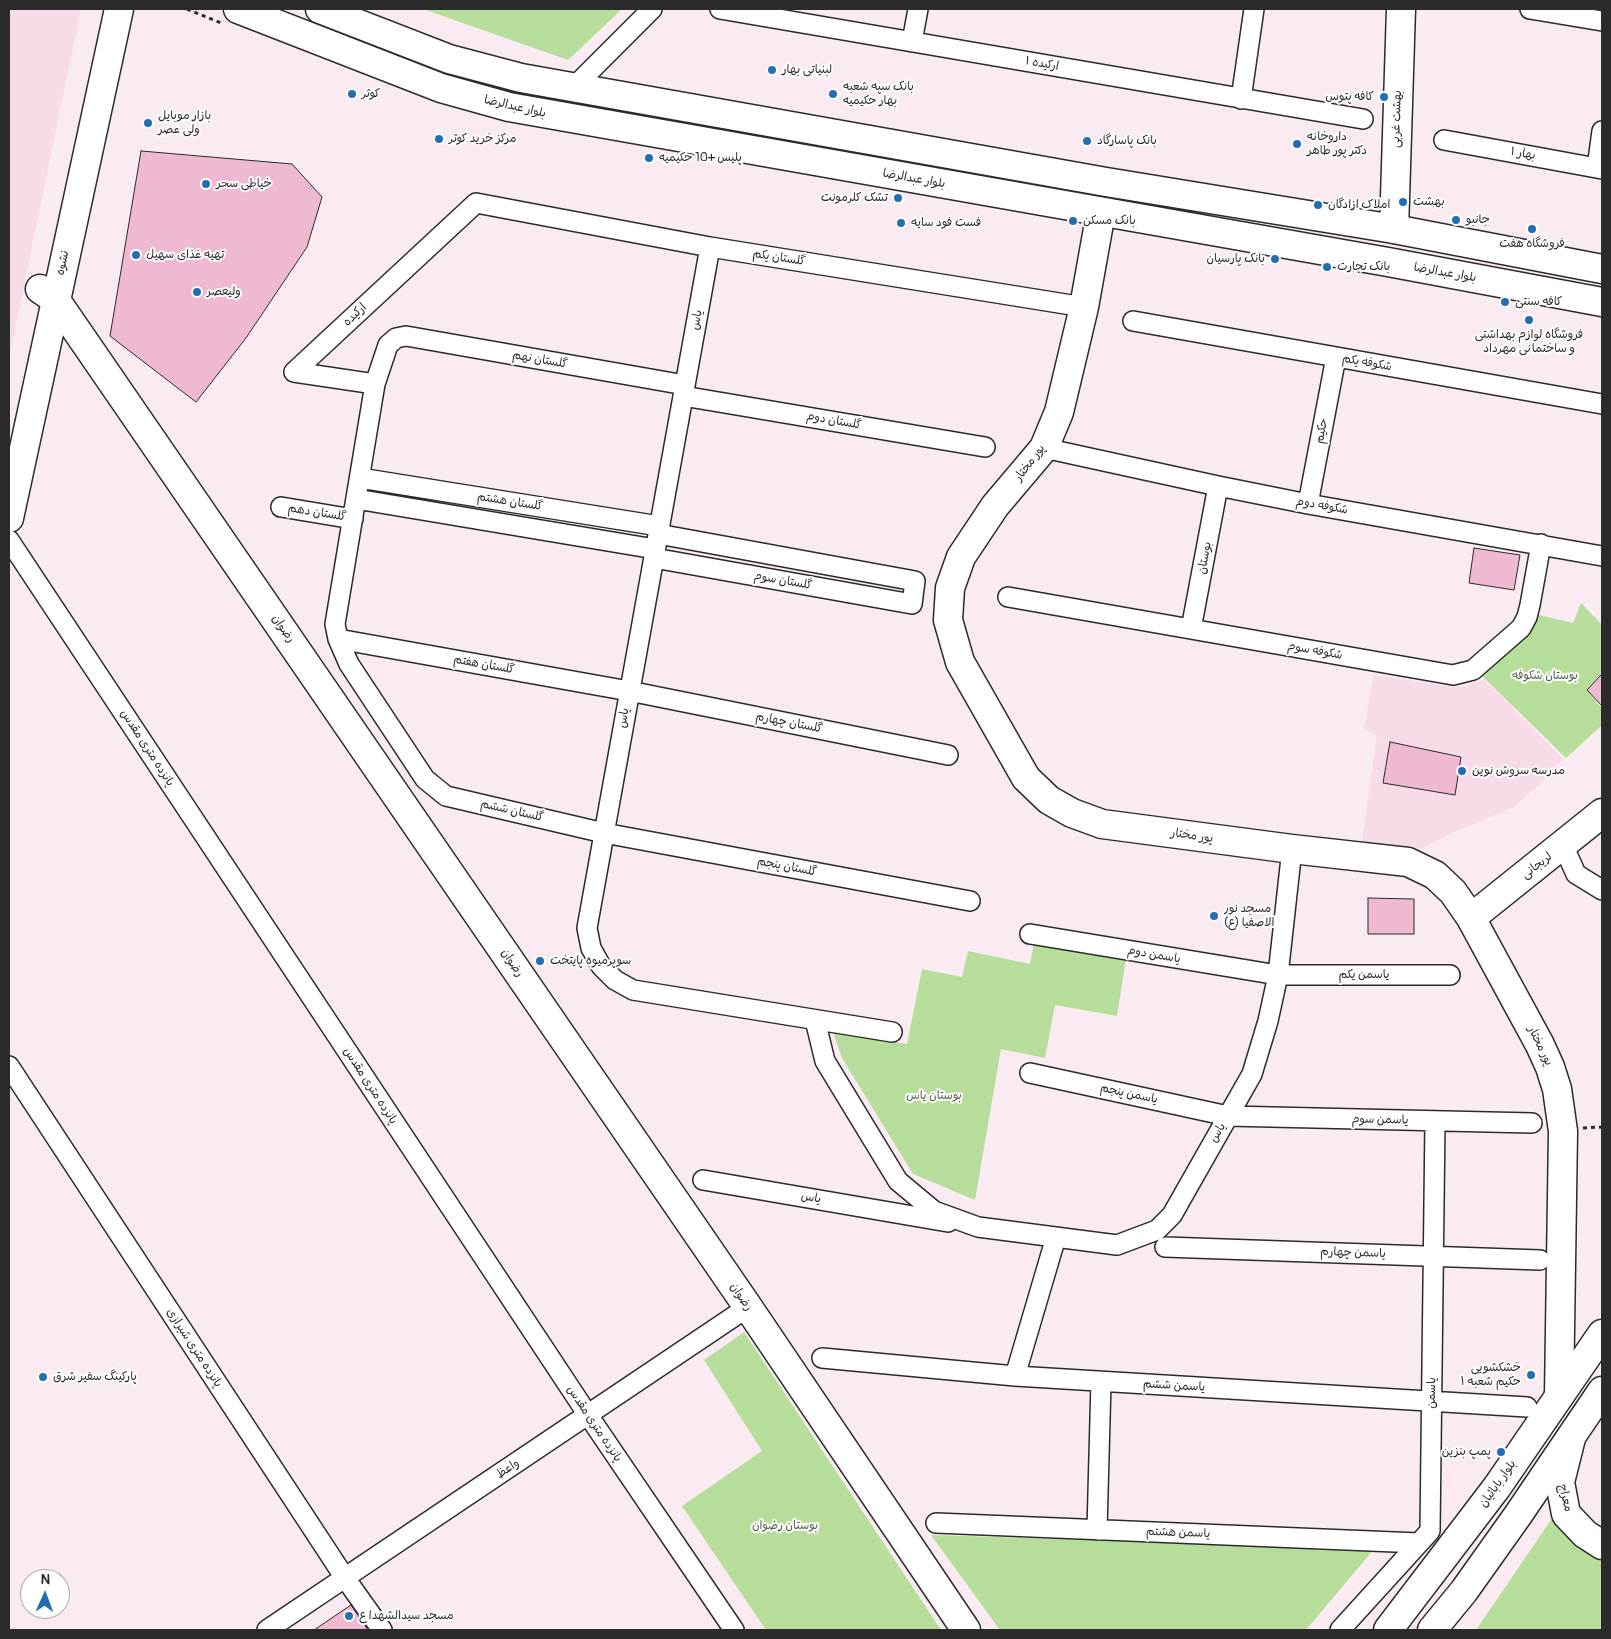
<!DOCTYPE html>
<html>
<head>
<meta charset="utf-8">
<style>
	body { margin:0 }
	#map { position:relative; width:1611px; height:1639px; overflow:hidden; background:#faeaf2; font-family:Pangolin,sans-serif }
	canvas { display:block }
	.frame { position:absolute; inset:0; border:10px solid #2b2b2b; pointer-events:none }
	.north { position:absolute; left:20px; top:1569px; width:50px; height:50px; box-sizing:border-box; background:#fff; border:1px solid #aaa; border-radius:50%; rotate:2deg; font-size:14px; font-weight:700; line-height:20px; text-align:center; color:#2b2b2b }
	.north::after { content:''; display:block; margin:auto; width:18px; height:22px; background:#1f6fb2; clip-path:polygon(50% 0,100% 100%,50% 72%,0 100%) }
</style>
</head>
<body>
<div id="map">
<canvas width="1611" height="1639"></canvas>
<div class="frame"></div>
<div class="north">N</div>
</div>
<script>
const c = document.querySelector('canvas').getContext('2d');
c.lineJoin = 'round';
function fill(path, color) {
  c.fillStyle = color;
  c.fill(path, 'evenodd');
}
function toPath(rows) {
  const path = new Path2D();
  for (const r of rows) {
    path.moveTo(r[0], r[1]);
    for (let i = 2; i < r.length; i += 2) path.lineTo(r[i], r[i + 1]);
  }
  return path;
}
function trace(path, color, width, dash) {
  c.strokeStyle = color;
  c.lineWidth = width;
  c.lineCap = dash ? 'butt' : 'round';
  c.setLineDash(dash || []);
  c.stroke(path);
}
function label(font, color, halo, rows, align = 'center') {
  c.font = font + ' Pangolin,"Playpen Sans Arabic",sans-serif';
  c.lineWidth = 4;
  c.setLineDash([]);
  c.textBaseline = 'middle';
  c.strokeStyle = halo;
  c.fillStyle = color;
  for (const [text, x, y, turn = 0] of rows) {
    c.save();
    c.translate(x, y);
    c.rotate((+turn || 0) * Math.PI / 180);
    c.textAlign = isNaN(turn) ? turn : align;
    if (halo) c.strokeText(text, 0, 0);
    c.fillText(text, 0, 0);
    c.restore();
  }
}
fill(toPath([
	[9,9,81,9,9,358],
	[1374,675,1446,686,1464,687,1484,679,1563,759,1541,783,1514,807,1457,831,1411,854,1362,842,1377,735,1364,729]
]), '#f7dbe8');
fill(toPath([
	[423,9,622,9,568,60],
	[1581,603,1602,625,1602,673,1587,690,1602,709,1602,725,1566,758,1482,676,1528,632,1539,615,1573,623],
	[1034,943,1126,958,1117,1016,1055,1005,1045,1058,1001,1049,975,1200,913,1174,842,1058,833,1032,907,1044,922,969,962,977,968,951,1030,964],
	[744,1332,941,1630,766,1630,682,1506,762,1451,704,1360],
	[1555,1514,1602,1556,1602,1630,1476,1630],
	[931,1535,1374,1549,1306,1630,1000,1630]
]), '#b6de9a');
const building = toPath([
	[141,151,292,164,322,197,307,247,246,338,196,402,110,336,141,151],
	[1474,548,1520,555,1514,590,1469,583,1474,548],
	[1602,674,1602,706,1587,690,1602,674],
	[1390,742,1461,757,1455,795,1383,783,1390,742],
	[1368,898,1414,899,1414,934,1368,934,1368,898],
	[351,1605,368,1630,314,1630,351,1605]
]);
fill(building, '#efb9d2');
trace(building, '#2b2b2b', 1);
const minor = toPath([
	[720,9,1363,119],
	[1530,9,1602,21],
	[912,42,918,9],
	[574,87,652,9],
	[1241,99,1254,9],
	[1444,140,1602,169],
	[1597,168,1602,131],
	[710,247,587,928,591,948,601,966,615,980,633,990,892,1032],
	[1133,321,1602,404],
	[375,384,294,372,476,203,710,247,1084,307],
	[685,385,406,336,396,338,388,345,375,384,335,624,338,639,349,664,425,779,446,796,604,833,970,901],
	[683,396,985,447],
	[1044,448,1218,486,1308,504,1602,556],
	[360,478,659,526],
	[356,499,655,549],
	[1308,504,1336,357],
	[281,507,353,519],
	[9,540,588,1415,734,1630],
	[654,558,912,604,915,581,658,534],
	[1008,597,1453,675,1473,670,1521,628,1527,617,1530,605,1541,544],
	[1191,629,1218,486],
	[338,639,629,691,948,755],
	[1563,845,1576,874,1602,890],
	[1030,934,1278,975,1450,975],
	[815,1020,825,1061,898,1181,934,1211,978,1227,1117,1245,1157,1230,1172,1215,1252,1074,1268,1021,1278,975,1292,849],
	[9,1066,345,1578,382,1630],
	[1030,1073,1228,1116,1532,1123],
	[703,1180,948,1222],
	[1165,1247,1540,1260],
	[822,1358,1015,1376,1527,1407],
	[1015,1376,1056,1237],
	[936,1523,1419,1543],
	[1097,1530,1101,1382],
	[267,1630,748,1307],
	[1340,1630,1430,1531,1435,1121]
]);
const secondary = toPath([
	[1101,212,1084,307,1059,412,1044,448,995,506,961,557,950,588,948,620,960,662,1026,778,1049,800,1072,813,1102,824,1292,849,1408,862,1435,875,1453,892,1471,918,1540,1045,1550,1067,1557,1089,1563,1131,1559,1396],
	[1394,229,1401,9],
	[40,289,55,299,748,1307,966,1630],
	[9,518,119,9],
	[1471,918,1602,813],
	[1571,1438,1560,1482,1566,1514,1585,1534,1602,1545]
]);
const primary = toPath([
	[238,9,441,88,509,107,1388,262,1602,302],
	[320,9,449,59,521,78,1106,182,1394,229,1602,269],
	[1388,1630,1497,1487,1602,1334],
	[1432,1630,1464,1591,1518,1515,1602,1391]
]);
trace(minor, '#2b2b2b', 22);
trace(secondary, '#2b2b2b', 31);
trace(primary, '#2b2b2b', 31);
trace(toPath([
	[187,9,221,23],
	[1583,1128,1602,1127]
]), '#2b2b2b', 3, [4, 4]);
trace(minor, '#fff', 19);
trace(secondary, '#fff', 28);
trace(primary, '#fff', 28);
for (const [x, y, r, color] of [
	[772,70,5,"#1f6fb2"],
	[352,94,5,"#1f6fb2"],
	[833,94,5,"#1f6fb2"],
	[1384,97,5,"#1f6fb2"],
	[148,123,5,"#1f6fb2"],
	[439,139,5,"#1f6fb2"],
	[1087,141,5,"#1f6fb2"],
	[1297,144,5,"#1f6fb2"],
	[649,158,5,"#1f6fb2"],
	[206,184,5,"#1f6fb2"],
	[898,198,5,"#1f6fb2"],
	[1403,202,5,"#1f6fb2"],
	[1318,205,5,"#1f6fb2"],
	[1456,220,5,"#1f6fb2"],
	[1073,221,5,"#1f6fb2"],
	[901,223,5,"#1f6fb2"],
	[1532,229,5,"#1f6fb2"],
	[136,255,5,"#1f6fb2"],
	[1275,259,5,"#1f6fb2"],
	[1327,267,5,"#1f6fb2"],
	[197,292,5,"#1f6fb2"],
	[1505,302,5,"#1f6fb2"],
	[1529,320,5,"#1f6fb2"],
	[1462,771,5,"#1f6fb2"],
	[1214,916,5,"#1f6fb2"],
	[540,961,5,"#1f6fb2"],
	[1531,1375,5,"#1f6fb2"],
	[43,1377,5,"#1f6fb2"],
	[1501,1452,5,"#1f6fb2"],
	[349,1616,5,"#1f6fb2"]
]) {
  const dot = new Path2D();
  dot.arc(x, y, r, 0, 2 * Math.PI);
  c.fillStyle = color;
  c.fill(dot);
  trace(dot, '#fff', 2);
}
label('12px', '#2b2b2b', '#fff', [
	["ارکیده ۱",1042,64,10],
	["بلوار عبدالرضا",515,107,13],
	["بهشت غربی",1397,119,-88],
	["بهار ۱",1523,154,10],
	["بلوار عبدالرضا",914,179,10],
	["گلستان یکم",779,258,9],
	["نشوه",63,263,-78],
	["بلوار عبدالرضا",1445,273,10],
	["ارکیده",355,315,-43],
	["یاس",697,320,-79],
	["گلستان نهم",540,360,10],
	["شکوفه یکم",1367,363,10],
	["گلستان دوم",834,421,10],
	["حکیم",1322,431,-79],
	["پور مختار",1030,463,-53],
	["گلستان هشتم",510,502,9],
	["شکوفه دوم",1322,506,10],
	["گلستان دهم",317,513,9],
	["بوستان",1205,558,-80],
	["گلستان سوم",783,581,10],
	["رضوان",283,629,55],
	["شکوفه سوم",1315,651,10],
	["گلستان هفتم",484,665,10],
	["یاس",624,718,-80],
	["گلستان چهارم",789,723,11],
	["پانزده متری مقدس",147,748,57],
	["گلستان ششم",512,811,13],
	["پور مختار",1192,836,8],
	["لریجانی",1537,866,-38],
	["گلستان پنجم",787,867,11],
	["یاسمن دوم",1154,955,10],
	["رضوان",512,963,56],
	["یاسمن یکم",1364,975],
	["پور مختار",1540,1046,64],
	["پانزده متری مقدس",370,1086,57],
	["یاسمن پنجم",1129,1094,12],
	["یاسمن سوم",1380,1120,1],
	["یاس",1218,1133,-60],
	["یاس",811,1198,10],
	["یاسمن چهارم",1353,1253,2],
	["رضوان",741,1297,56],
	["پانزده متری شیرازی",194,1348,57],
	["یاسمن ششم",1174,1386,3],
	["یاسمن",1432,1393,-89],
	["پانزده متری مقدس",594,1424,56],
	["واعظ",508,1469,-34],
	["بلوار بابائیان",1498,1484,-55],
	["معراج",1565,1498,77],
	["یاسمن هشتم",1178,1533,2]
]);
label('12px', '#2b2b2b', '#fff', [
	["لبنیاتی بهار",782,70],
	["بانک سپه شعبه",843,87],
	["بهار حکیمیه",843,101],
	["کوثر",362,94],
	["کافه پتوس",1374,97,"right"],
	["بازار موبایل",158,116],
	["ولی عصر",158,130],
	["داروخانه",1307,137],
	["دکتر پور طاهر",1307,151],
	["مرکز خرید کوثر",449,139],
	["بانک پاسارگاد",1097,141],
	["پلیس +10 حکیمیه",659,158],
	["خیاطی سحر",216,184],
	["تشک کلرمونت",888,198,"right"],
	["بهشت",1413,202],
	["املاک ازادگان",1328,205],
	["جانبو",1466,220],
	["بانک مسکن",1083,221],
	["فست فود سایه",911,223],
	["فروشگاه هفت",1532,244,"center"],
	["تهیه غذای سهیل",146,255],
	["بانک پارسیان",1265,259,"right"],
	["بانک تجارت",1337,267],
	["ولیعصر",207,292],
	["کافه سنتی",1515,302],
	["فروشگاه لوازم بهداشتی",1529,335,"center"],
	["و ساختمانی مهرداد",1529,349,"center"],
	["مدرسه سروش نوین",1472,771],
	["مسجد نور",1224,909],
	["الاصفیا (ع)",1224,923],
	["سوپرمیوه پایتخت",550,961],
	["خشکشویی",1521,1368,"right"],
	["حکیم شعبه ۱",1521,1382,"right"],
	["پارکینگ سفیر شرق",53,1377],
	["پمپ بنزین",1491,1452,"right"],
	["مسجد سیدالشهدا ع",359,1616]
], 'left');
label('12px', '#55614c', '#fff', [
	["بوستان شکوفه",1545,676],
	["بوستان یاس",934,1096],
	["بوستان رضوان",785,1526]
]);
</script>
</body>
</html>
